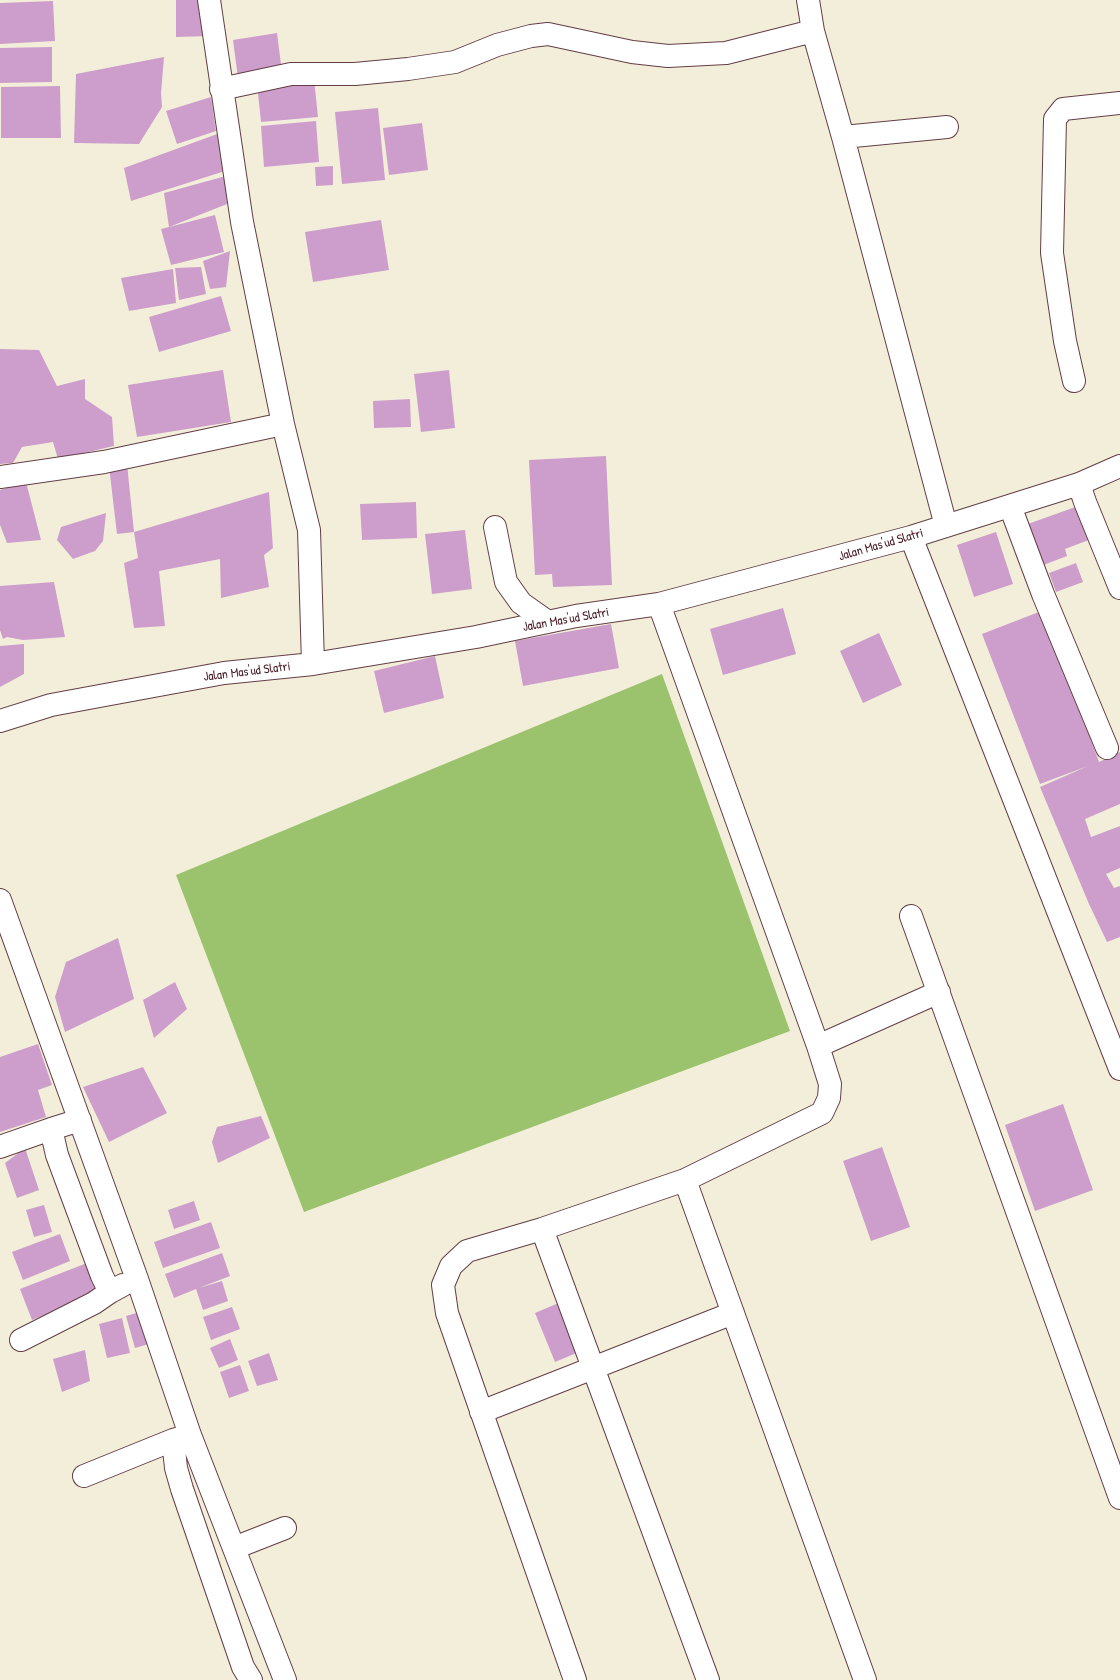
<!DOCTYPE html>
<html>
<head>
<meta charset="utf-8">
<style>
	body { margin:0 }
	canvas { display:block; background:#f2eeda }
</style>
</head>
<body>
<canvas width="1120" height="1680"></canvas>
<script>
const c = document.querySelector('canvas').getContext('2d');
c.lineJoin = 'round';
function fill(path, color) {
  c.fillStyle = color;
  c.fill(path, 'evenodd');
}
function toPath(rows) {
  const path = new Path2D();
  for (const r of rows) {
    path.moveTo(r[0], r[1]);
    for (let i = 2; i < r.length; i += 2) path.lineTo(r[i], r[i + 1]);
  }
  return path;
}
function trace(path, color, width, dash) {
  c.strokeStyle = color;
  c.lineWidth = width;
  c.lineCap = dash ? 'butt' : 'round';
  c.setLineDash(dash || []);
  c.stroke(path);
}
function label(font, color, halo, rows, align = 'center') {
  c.font = font + ' "Patrick Hand",sans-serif';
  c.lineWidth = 3;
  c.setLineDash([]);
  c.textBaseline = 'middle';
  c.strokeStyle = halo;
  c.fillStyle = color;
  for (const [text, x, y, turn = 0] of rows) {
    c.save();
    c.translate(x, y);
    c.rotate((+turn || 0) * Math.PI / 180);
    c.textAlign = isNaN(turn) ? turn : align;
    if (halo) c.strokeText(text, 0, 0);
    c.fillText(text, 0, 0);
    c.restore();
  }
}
fill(toPath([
	[662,674,790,1031,304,1212,176,875]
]), '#9bc26d');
fill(toPath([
	[176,0,204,0,210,36,176,37],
	[53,1,55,41,0,44,0,3],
	[277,33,282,72,238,78,233,40],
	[52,47,52,82,0,83,0,48],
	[164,57,161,93,162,107,139,144,74,143,76,74],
	[314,79,318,117,261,122,257,84],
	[60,86,61,138,1,138,1,87],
	[211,97,216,131,177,144,166,111],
	[378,108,385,180,342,184,335,112],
	[316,121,319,162,264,167,261,126],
	[422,123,428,170,389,175,383,128],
	[220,133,225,171,131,201,124,168],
	[333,166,333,185,316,186,315,167],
	[226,176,227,204,169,227,215,215,224,252,171,265,161,229,169,227,164,193],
	[381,220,389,270,313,282,305,232],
	[230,251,226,287,210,289,203,261],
	[201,267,206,294,179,300,175,268],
	[173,269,176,303,129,311,121,278],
	[221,296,231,331,159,352,149,317],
	[0,349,39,350,57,386,85,379,85,399,112,417,114,446,58,459,53,442,22,447,13,463,0,464],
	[223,370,231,422,137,437,128,385],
	[449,370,455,428,421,432,414,374],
	[410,399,411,427,374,428,373,401],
	[606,456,612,585,553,587,552,574,535,575,529,460],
	[127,464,134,532,117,534,109,466],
	[26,482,41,540,7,543,0,525,0,490],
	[269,492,273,548,264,555,269,587,221,598,220,559,159,571,165,626,134,628,124,563,138,558,134,532],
	[416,502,417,538,362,540,360,504],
	[1081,505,1094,538,1065,549,1067,556,1041,566,1025,525],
	[106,513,103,541,95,551,73,559,57,540,61,527],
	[465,530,472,589,432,594,425,534],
	[996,532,1013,584,974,597,957,545],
	[1076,563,1083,582,1056,592,1049,573],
	[54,582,65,637,23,640,7,637,3,639,0,630,0,586],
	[783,608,796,654,723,675,710,629],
	[1044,610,1099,762,1120,752,1120,804,1085,819,1091,837,1120,826,1120,868,1106,874,1114,888,1120,886,1120,937,1107,942,1089,904,1040,787,1088,766,1040,784,982,634],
	[611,624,619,668,523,686,515,641],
	[879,633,902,685,863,703,840,651],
	[24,644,24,674,0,687,0,646],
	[435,656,444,698,384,713,374,671],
	[118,938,134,999,65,1032,55,997,66,962],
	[175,982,187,1009,154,1038,143,1000],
	[38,1044,52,1085,38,1090,46,1117,0,1132,0,1057],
	[143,1067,167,1113,109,1142,83,1087],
	[1063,1104,1093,1190,1035,1211,1005,1125],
	[261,1116,270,1138,218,1163,212,1142,217,1127],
	[882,1147,910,1227,871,1241,843,1161],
	[25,1148,39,1190,17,1198,5,1163],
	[194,1201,200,1220,174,1229,168,1210],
	[44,1205,52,1232,34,1237,26,1210],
	[211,1222,220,1248,163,1268,154,1242],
	[60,1234,70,1261,23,1280,12,1252],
	[222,1253,230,1276,199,1288,222,1281,228,1301,203,1310,196,1289,174,1298,165,1274],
	[87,1263,99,1294,32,1320,20,1289],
	[561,1302,581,1351,555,1362,535,1313],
	[232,1307,240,1329,211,1340,203,1317],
	[143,1311,152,1343,135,1348,126,1316],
	[122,1318,130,1353,107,1358,99,1324],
	[230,1339,238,1360,219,1368,210,1348],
	[85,1350,90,1381,62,1392,53,1359],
	[269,1353,278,1380,257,1386,248,1361],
	[240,1365,249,1391,229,1398,220,1372]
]), '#cd9ecb');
const minor = toPath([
	[209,0,242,222,283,424,309,530,313,664],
	[808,0,813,31,843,137],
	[221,89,291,74,355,74,408,69,455,62,497,45,531,36,548,34,632,52,668,56,726,53,813,31],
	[1074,381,1065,341,1052,253,1055,119,1063,109,1120,103],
	[0,477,104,462,283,424],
	[1079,484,1085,502,1120,588],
	[1010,506,1043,594,1107,748],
	[946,526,843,137,947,127],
	[495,527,506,582,521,603,548,622],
	[911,537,1120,1069],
	[0,721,51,705,224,673,313,664,476,637,576,616,659,604,911,537,1079,484,1120,466],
	[0,900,137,1279,190,1435,285,1680],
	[911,916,1120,1498],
	[818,1046,939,992],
	[80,1120,51,1129,57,1155,102,1276,110,1292],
	[0,1147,51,1129],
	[685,1180,865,1680],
	[542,1229,708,1680],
	[21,1340,94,1303,110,1292,123,1285],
	[481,1412,733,1313],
	[190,1435,173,1440,176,1468,182,1489,243,1667,251,1680],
	[84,1476,173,1440],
	[234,1548,285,1528],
	[575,1680,447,1313,443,1285,451,1266,467,1251,542,1229,685,1180,822,1113,829,1098,830,1084,818,1046,659,604]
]);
trace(minor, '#633e45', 24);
trace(minor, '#fff', 22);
label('13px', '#4a1f2b', '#fff', [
	["Jalan Mas'ud Slatri",881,545,-16],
	["Jalan Mas'ud Slatri",566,620,-10],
	["Jalan Mas'ud Slatri",247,672,-7]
]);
</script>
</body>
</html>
